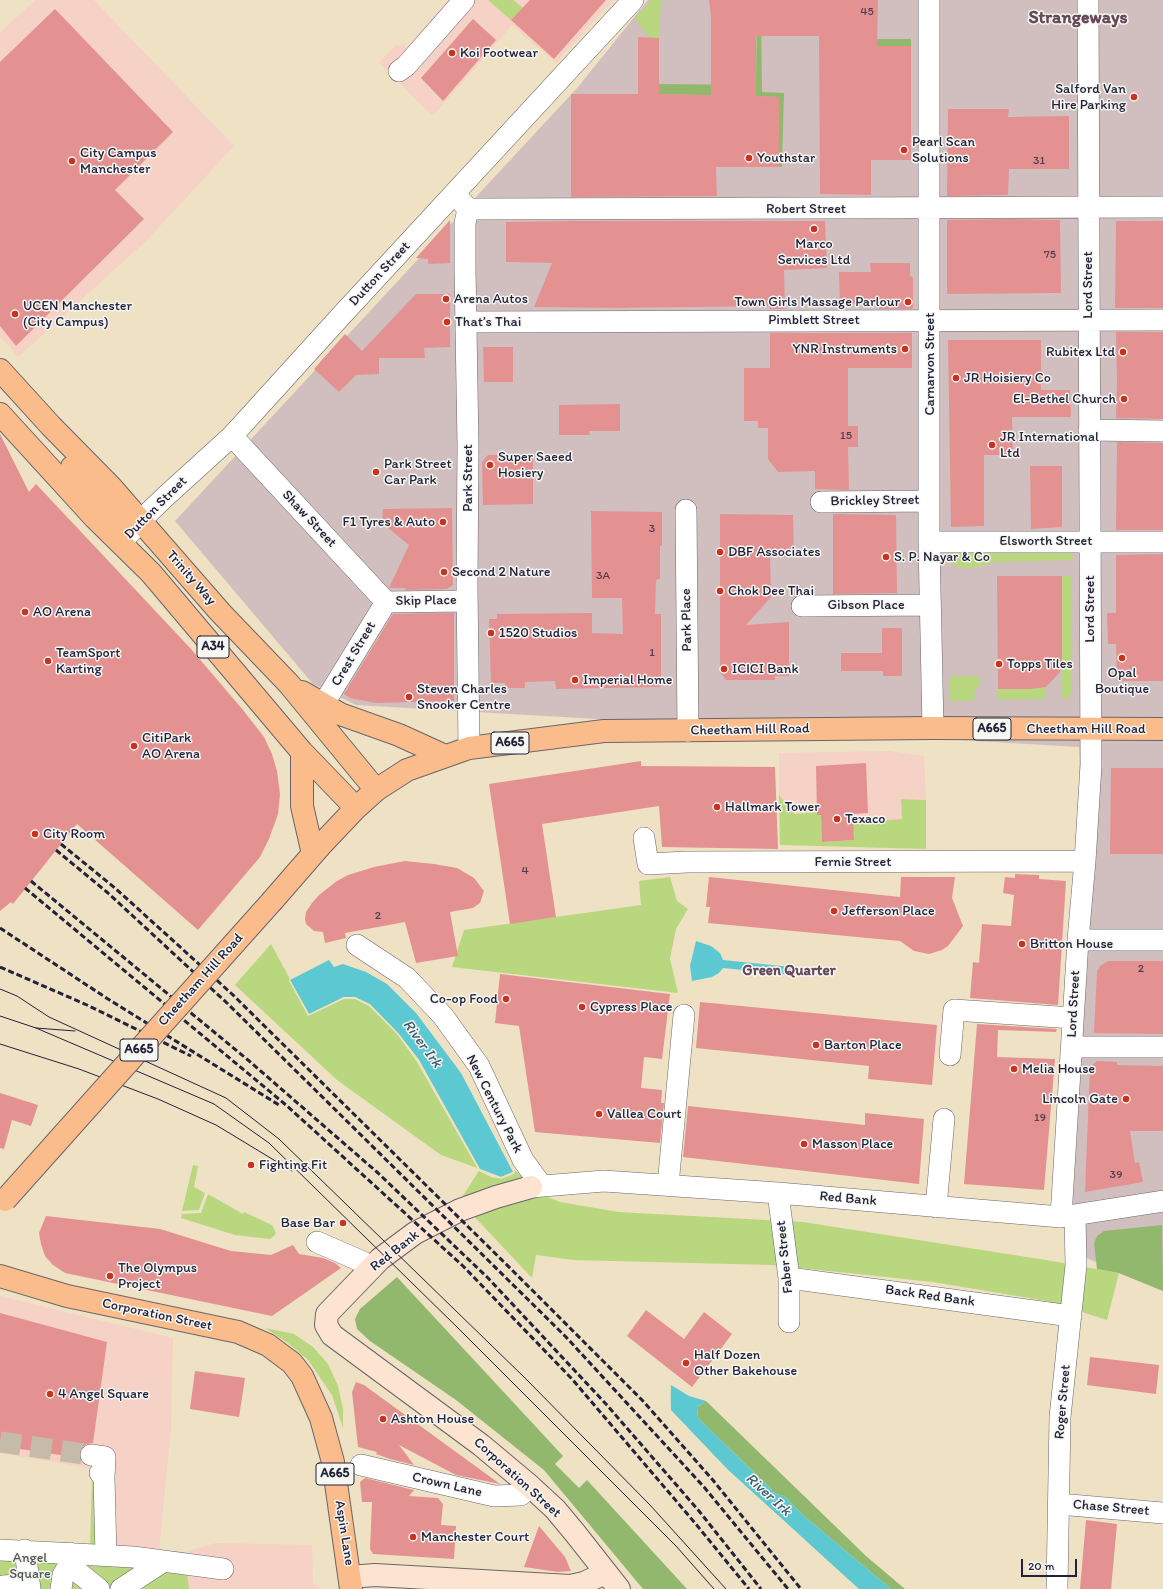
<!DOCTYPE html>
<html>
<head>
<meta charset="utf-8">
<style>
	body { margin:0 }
	#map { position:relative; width:1163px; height:1589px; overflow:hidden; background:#efe1c4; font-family:Itim,sans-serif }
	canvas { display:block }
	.scale { position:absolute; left:1021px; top:1559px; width:56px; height:18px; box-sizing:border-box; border:2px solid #22223b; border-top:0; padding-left:5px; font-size:12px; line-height:14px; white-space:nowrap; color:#22223b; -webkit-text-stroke:3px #f6f6f2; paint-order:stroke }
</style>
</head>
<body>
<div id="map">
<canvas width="1163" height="1589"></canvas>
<div class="scale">20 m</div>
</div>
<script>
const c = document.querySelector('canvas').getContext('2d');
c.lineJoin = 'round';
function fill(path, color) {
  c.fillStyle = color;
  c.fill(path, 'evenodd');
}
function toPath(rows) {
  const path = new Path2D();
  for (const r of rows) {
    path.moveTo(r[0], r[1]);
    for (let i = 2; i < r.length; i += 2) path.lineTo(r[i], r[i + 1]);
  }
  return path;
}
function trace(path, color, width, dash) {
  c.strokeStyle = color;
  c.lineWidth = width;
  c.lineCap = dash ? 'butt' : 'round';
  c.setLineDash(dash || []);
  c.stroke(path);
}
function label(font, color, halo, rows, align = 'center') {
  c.font = font + ' Itim,sans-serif';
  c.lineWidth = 3;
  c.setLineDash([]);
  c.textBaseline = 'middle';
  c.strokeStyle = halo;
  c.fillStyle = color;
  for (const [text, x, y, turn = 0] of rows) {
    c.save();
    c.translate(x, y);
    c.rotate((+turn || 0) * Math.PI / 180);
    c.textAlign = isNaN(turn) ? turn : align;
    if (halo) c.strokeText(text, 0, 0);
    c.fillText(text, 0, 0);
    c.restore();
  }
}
fill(toPath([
	[35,0,94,0,234,146,146,241,18,357,0,336,0,33],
	[448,0,613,0,556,63,512,25,433,116,379,63,397,44,399,47,403,44,406,48],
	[890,751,924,756,926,800,901,799,902,819,854,823,854,840,822,842,817,812,794,814,779,795,779,753],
	[0,1296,173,1338,171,1429,159,1550,184,1552,216,1543,312,1545,313,1584,323,1589,100,1589,96,1469,0,1453]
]), '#f6d1c5');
fill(toPath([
	[648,0,1163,0,1163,1291,1119,1273,1070,1250,1085,998,1079,747,356,705,313,684,175,521,578,87]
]), '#d1bfbf');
fill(toPath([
	[488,0,513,0,523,8,511,20],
	[652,0,661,0,659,38,648,37,635,18],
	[950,553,1069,553,1072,555,1073,560,995,562,977,567,962,568,948,563,948,555],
	[1062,576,1071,576,1072,691,1069,698,1062,698],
	[952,676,980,676,980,685,975,690,974,701,950,701,949,679],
	[1046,687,1046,699,998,700,998,689,1030,689],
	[779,795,794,814,817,812,817,815,821,815,822,842,854,840,853,823,902,819,901,799,926,800,926,849,780,845],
	[670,877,677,901,688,909,676,929,670,959,678,993,452,967,464,930,641,905,639,881],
	[271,944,309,1014,334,1001,355,997,370,1004,398,1033,501,1177,516,1171,540,1194,560,1202,618,1212,803,1222,1046,1260,1119,1273,1107,1320,1047,1301,933,1282,772,1265,573,1260,536,1255,532,1278,470,1212,461,1199,480,1169,441,1155,337,1080,235,985],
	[193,1165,198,1166,194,1187,205,1193,199,1210,182,1211],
	[208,1194,243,1214,244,1212,272,1225,276,1233,274,1236,270,1239,235,1235,181,1218,182,1214,201,1213],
	[265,1328,294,1334,313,1347,328,1364,338,1386,343,1409,343,1428,332,1395,308,1360,288,1343],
	[92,1478,100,1479,101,1547,184,1552,189,1589,0,1589,0,1542,90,1546]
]), '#b8d77e');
fill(toPath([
	[757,3,761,3,762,92,784,93,782,167,779,167,779,97,659,94,659,84,756,85],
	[877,39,911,39,911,46,819,46],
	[1162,1225,1163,1291,1119,1273,1097,1269,1094,1243,1097,1236,1104,1231],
	[397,1277,563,1456,555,1464,579,1488,587,1480,687,1589,643,1589,544,1470,456,1400,370,1341,357,1329,355,1319,360,1309],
	[706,1401,866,1556,905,1589,891,1589,804,1516,784,1496,776,1494,698,1418,697,1407]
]), '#92b86d');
fill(toPath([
	[696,941,711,946,720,953,723,960,791,967,792,975,723,968,719,973,712,977,692,981,690,966],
	[329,960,334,967,343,964,366,972,387,984,416,1013,461,1073,513,1172,501,1177,480,1169,419,1060,398,1033,370,1005,355,997,344,997,309,1014,290,980],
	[671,1385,689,1396,706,1401,697,1407,698,1418,776,1494,784,1496,804,1516,891,1589,859,1589,728,1470,670,1410]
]), '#5cc9d2');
fill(toPath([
	[289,978,309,1014,344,997,355,997,370,1004,398,1033,419,1060,480,1169,501,1177,515,1171,514,1174,501,1179,491,1177,479,1171,417,1062,397,1034,369,1006,355,999,344,999,308,1016,289,981],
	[670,1383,671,1410,728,1470,805,1540,804,1542,727,1472,669,1411]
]), '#efe1c4');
fill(toPath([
	[530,0,606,0,554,59,511,20],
	[709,0,878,0,877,46,911,46,911,160,871,160,871,195,820,194,819,36,756,36,756,96,779,97,779,167,716,167,717,196,571,197,571,94,638,94,638,37,659,38,659,94,711,95,711,17],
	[55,9,173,132,115,190,144,219,16,346,0,326,0,62],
	[473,19,496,40,443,101,421,78],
	[948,109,1009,109,1008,117,1069,116,1069,169,1009,169,1008,195,947,196],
	[1008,219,1060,220,1061,293,947,294,947,220],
	[450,220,450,263,428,264,428,259,416,258],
	[571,221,825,221,827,268,784,270,785,309,770,309,770,306,615,308,534,307,552,263,506,262,506,222],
	[1116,221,1163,221,1163,308,1115,308],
	[870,263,910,263,910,276,913,277,913,307,912,309,879,309,879,303,840,304,839,272,871,272],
	[416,294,450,294,450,347,424,348,425,358,379,358,379,374,356,375,339,392,314,369,345,334,362,351],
	[1116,332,1163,332,1163,419,1116,418,1117,381],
	[770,333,912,333,912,368,848,368,848,426,858,426,858,447,848,447,849,490,815,489,815,471,778,472,768,459,768,428,758,428,758,421,744,421,744,368,770,368],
	[948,340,1041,340,1041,390,1070,390,1071,417,1012,417,1013,455,984,455,984,526,951,527],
	[483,347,513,347,513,382,484,382],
	[620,404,620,431,589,431,590,435,559,435,559,405],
	[0,434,29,492,36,484,100,552,191,649,243,710,264,737,272,754,277,771,280,794,278,814,269,839,260,857,198,930,77,824,13,904,11,902,0,911],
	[1117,442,1163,443,1163,530,1116,530],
	[488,455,533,455,533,504,483,505,482,462],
	[1030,466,1062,466,1062,527,1031,529],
	[452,508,453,585,447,589,404,590,406,588,389,588,409,545,382,523,383,509],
	[591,511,662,512,662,546,660,546,660,579,656,580,655,614,661,614,661,687,556,689,555,681,525,682,525,688,505,688,505,683,491,683,489,619,497,619,497,614,592,613,592,633,623,634,622,598,592,598],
	[720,514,793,515,794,557,770,557,771,597,746,625,789,622,789,676,775,676,775,680,726,680,720,672],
	[833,514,896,515,897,593,833,594],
	[1163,554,1163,681,1117,681,1116,644,1108,644,1107,613,1116,613,1116,555],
	[997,576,1062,576,1062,657,1060,672,1046,687,1030,689,998,689],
	[454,613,454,701,376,703,350,698,344,694,393,614],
	[882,628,902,628,902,676,883,676,883,671,841,671,841,653,882,653],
	[641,761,641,766,775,767,778,849,662,847,659,806,542,824,556,917,510,924,489,784],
	[866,763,868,813,853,814,854,840,822,842,821,815,817,815,816,766],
	[1111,768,1163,768,1163,854,1110,854],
	[405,861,434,864,457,868,474,878,484,891,480,903,473,908,450,912,458,956,416,963,405,922,345,933,346,938,325,943,323,932,314,931,306,924,305,919,306,912,312,903,319,895,337,881,348,875,374,867],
	[1015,874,1039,875,1039,879,1066,881,1058,1005,970,998,973,962,979,963,982,924,1011,926,1014,895,1003,893,1005,877,1015,878],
	[709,877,900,897,901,877,955,877,952,898,963,926,948,946,942,950,929,954,914,951,900,941,708,923,710,907,706,907],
	[1108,961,1163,961,1163,1034,1094,1033,1097,971,1100,966],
	[500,974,670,994,662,1059,644,1057,641,1088,662,1090,661,1103,664,1103,660,1143,535,1132,519,1026,495,1023],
	[700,1002,937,1025,932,1085,868,1079,869,1066,696,1048],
	[977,1024,1057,1029,1056,1032,998,1030,997,1057,1055,1059,1044,1190,964,1184],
	[1097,1061,1117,1062,1117,1065,1163,1066,1163,1131,1130,1131,1135,1163,1139,1162,1143,1182,1085,1192,1090,1067],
	[0,1093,38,1105,31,1126,12,1120,4,1149,0,1148],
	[688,1106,865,1125,865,1113,924,1119,919,1184,683,1157],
	[46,1216,160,1229,231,1251,271,1255,293,1245,299,1254,323,1258,335,1263,341,1268,272,1316,65,1273,53,1265,45,1256,41,1244,39,1233],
	[646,1310,684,1339,704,1312,732,1334,692,1387,627,1336],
	[0,1313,107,1342,93,1443,87,1444,82,1447,80,1458,0,1446],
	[1090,1357,1159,1365,1156,1394,1087,1385],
	[195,1371,245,1378,239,1417,190,1409],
	[356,1382,364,1385,500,1484,456,1475,399,1445,414,1465,390,1459,376,1454,377,1452,358,1447,352,1392],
	[365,1478,414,1490,409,1496,438,1498,443,1504,441,1525,456,1526,454,1559,373,1554,370,1549,372,1502,362,1502,360,1482],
	[1086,1520,1117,1524,1111,1589,1080,1589],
	[539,1526,565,1557,571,1571,558,1572,524,1567]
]), '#e39291');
trace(toPath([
	[0,1442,91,1455]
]), '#c6bba9', 21, [21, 10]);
const street = toPath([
	[929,0,929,542,933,728],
	[399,71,406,66,464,0],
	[455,194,468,209,482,209,1163,207],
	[468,209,465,223,465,268,468,446,467,587,469,748],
	[466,322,1163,320],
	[1089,430,1163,431],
	[232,436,386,602],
	[821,502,929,501],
	[686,510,688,731],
	[929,542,1163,542],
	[121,543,141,520,166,496,232,436,340,317,633,0],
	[386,602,467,601],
	[802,606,930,605],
	[325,706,329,695,386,602],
	[644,838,648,864,687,862,1085,861],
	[1078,940,1163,940],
	[357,945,407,978,443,1016,479,1066,523,1160,542,1186],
	[1072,1047,1163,1047],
	[950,1055,954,1010,1073,1018],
	[668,1185,684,1015],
	[531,1187,604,1181,778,1193,1061,1217,1163,1201],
	[778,1193,789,1278,789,1322],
	[936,1207,944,1119],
	[1061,1217,1078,940,1085,861,1091,765,1088,0],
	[317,1242,363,1262,371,1269],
	[789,1278,1071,1316],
	[91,1455,105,1457,104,1477],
	[361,1465,494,1496,521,1495,530,1486],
	[100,1473,104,1477,106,1555],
	[1059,1504,1163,1513],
	[0,1550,133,1557,223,1569],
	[25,1550,30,1589],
	[69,1565,99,1589],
	[3,1586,29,1584],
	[61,1589,63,1575,69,1565,70,1553],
	[121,1589,164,1561],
	[1057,1589,1060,1417,1076,1265,1075,1216]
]);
const secondary = toPath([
	[531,1187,496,1197,460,1210,415,1233,380,1259,327,1314,326,1325,332,1335,481,1445,530,1486,555,1509,575,1533,619,1589],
	[350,1577,375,1575,570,1586,584,1583,605,1573]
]);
const highway = toPath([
	[0,370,51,426,111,487,220,612,289,684,376,790],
	[0,414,95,518,151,573,302,752,356,808],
	[72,467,109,508,119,525,121,540],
	[302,692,340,714,399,735,445,756],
	[302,752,302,806,313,854],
	[273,900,320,846,356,808,376,790,407,770,469,748,604,731,933,728,1163,729],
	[0,1276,67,1296,238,1332,268,1345,292,1363,302,1376,321,1418,333,1462,351,1589]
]);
trace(street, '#6a656b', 22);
trace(secondary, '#6a656b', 24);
trace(highway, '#6a656b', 24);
trace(street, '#fff', 21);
trace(secondary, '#fde4d1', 22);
trace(highway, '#fabc8b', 22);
trace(toPath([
	[0,989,17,996,49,1017,226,1098,279,1139,525,1378,650,1505,726,1589],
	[0,1016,36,1028,75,1031],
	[36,1028,214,1104,269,1143,459,1329,676,1546,714,1589],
	[0,1044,79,1069,158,1099,216,1125,292,1171]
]), '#22223b', 1);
trace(toPath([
	[61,844,115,888,232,994,511,1269,642,1400,712,1479,801,1589],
	[56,850,108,893,228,1004,566,1337,704,1487,788,1589],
	[31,881,248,1060,378,1173,488,1278,606,1404,699,1511,761,1589],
	[25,888,286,1105,463,1266,572,1379,695,1523,749,1589],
	[0,928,108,999,279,1105],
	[0,967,87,1005,191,1056]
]), '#22223b', 3, [6, 3]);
const highwayBridge = toPath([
	[5,1200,273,900]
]);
trace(highwayBridge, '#6a656b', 24, []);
trace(highwayBridge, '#fabc8b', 22);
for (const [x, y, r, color] of [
	[452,53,4,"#c8321e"],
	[1134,97,4,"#c8321e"],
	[904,150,4,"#c8321e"],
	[749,158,4,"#c8321e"],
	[72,161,4,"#c8321e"],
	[814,229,4,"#c8321e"],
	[446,299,4,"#c8321e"],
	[908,302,4,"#c8321e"],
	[15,314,4,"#c8321e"],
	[447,322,4,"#c8321e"],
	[905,349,4,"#c8321e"],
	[1123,352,4,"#c8321e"],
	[956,378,4,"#c8321e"],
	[1124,399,4,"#c8321e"],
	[992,445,4,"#c8321e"],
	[490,465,4,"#c8321e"],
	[376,472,4,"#c8321e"],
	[443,522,4,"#c8321e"],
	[720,552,4,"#c8321e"],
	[886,557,4,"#c8321e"],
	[444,572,4,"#c8321e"],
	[720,591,4,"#c8321e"],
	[25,612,4,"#c8321e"],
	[491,633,4,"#c8321e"],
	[1122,658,4,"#c8321e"],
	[48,661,4,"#c8321e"],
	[999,664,4,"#c8321e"],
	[724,669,4,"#c8321e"],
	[575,680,4,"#c8321e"],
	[409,697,4,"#c8321e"],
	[134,746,4,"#c8321e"],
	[717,807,4,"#c8321e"],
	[837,819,4,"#c8321e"],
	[35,834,4,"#c8321e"],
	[834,911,4,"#c8321e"],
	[1022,944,4,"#c8321e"],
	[506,999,4,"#c8321e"],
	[582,1007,4,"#c8321e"],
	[816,1045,4,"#c8321e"],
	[1014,1069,4,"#c8321e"],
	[1126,1099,4,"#c8321e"],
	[599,1114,4,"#c8321e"],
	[804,1144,4,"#c8321e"],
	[251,1165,4,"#c8321e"],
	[343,1223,4,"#c8321e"],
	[110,1276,4,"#c8321e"],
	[686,1363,4,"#c8321e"],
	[50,1394,4,"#c8321e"],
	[383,1419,4,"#c8321e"],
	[413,1537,4,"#c8321e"]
]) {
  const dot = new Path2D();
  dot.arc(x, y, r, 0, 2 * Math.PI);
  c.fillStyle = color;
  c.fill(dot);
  trace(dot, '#f6f6f2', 1.5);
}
label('12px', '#523e50', null, [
	["45",867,12],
	["31",1039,161],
	["75",1050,255],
	["15",846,436],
	["3",652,529],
	["3A",603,576],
	["1",652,653],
	["4",525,871],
	["2",378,916],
	["2",1141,969],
	["19",1040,1118],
	["39",1116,1175]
]);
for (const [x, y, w] of [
	[213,647,32],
	[992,729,38],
	[510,743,38],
	[139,1050,38],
	[335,1474,38]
]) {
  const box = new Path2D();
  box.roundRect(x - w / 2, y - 11, w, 22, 3);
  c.fillStyle = '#f6f6f2';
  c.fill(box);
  trace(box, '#22223b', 1);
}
label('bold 13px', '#22223b', null, [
	["A34",213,647],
	["A665",992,729],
	["A665",510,743],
	["A665",139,1050],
	["A665",335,1474]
]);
label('14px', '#22223b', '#f6f6f2', [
	["Koi Footwear",460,53],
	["Salford Van",1126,89,"right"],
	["Hire Parking",1126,105,"right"],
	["Pearl Scan",912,142],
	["Solutions",912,158],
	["City Campus",80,153],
	["Manchester",80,169],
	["Youthstar",757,158],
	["Marco",814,244,"center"],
	["Services Ltd",814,260,"center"],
	["Arena Autos",454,299],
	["Town Girls Massage Parlour",900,302,"right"],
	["UCEN Manchester",23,306],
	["(City Campus)",23,322],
	["That’s Thai",455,322],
	["YNR Instruments",897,349,"right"],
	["Rubitex Ltd",1115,352,"right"],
	["JR Hoisiery Co",964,378],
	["El-Bethel Church",1116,399,"right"],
	["JR International",1000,437],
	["Ltd",1000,453],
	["Super Saeed",498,457],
	["Hosiery",498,473],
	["Park Street",384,464],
	["Car Park",384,480],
	["F1 Tyres & Auto",435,522,"right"],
	["DBF Associates",728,552],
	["S. P. Nayar & Co",894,557],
	["Second 2 Nature",452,572],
	["Chok Dee Thai",728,591],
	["AO Arena",33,612],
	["1520 Studios",499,633],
	["TeamSport",56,653],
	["Karting",56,669],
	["Topps Tiles",1007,664],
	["ICICI Bank",732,669],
	["Opal",1122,673,"center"],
	["Boutique",1122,689,"center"],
	["Imperial Home",583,680],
	["Steven Charles",417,689],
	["Snooker Centre",417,705],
	["CitiPark",142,738],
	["AO Arena",142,754],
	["Hallmark Tower",725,807],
	["Texaco",845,819],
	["City Room",43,834],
	["Jefferson Place",842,911],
	["Britton House",1030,944],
	["Co-op Food",498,999,"right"],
	["Cypress Place",590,1007],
	["Barton Place",824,1045],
	["Melia House",1022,1069],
	["Lincoln Gate",1118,1099,"right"],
	["Vallea Court",607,1114],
	["Masson Place",812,1144],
	["Fighting Fit",259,1165],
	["Base Bar",335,1223,"right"],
	["The Olympus",118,1268],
	["Project",118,1284],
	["Half Dozen",694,1355],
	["Other Bakehouse",694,1371],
	["4 Angel Square",58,1394],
	["Ashton House",391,1419],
	["Manchester Court",421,1537]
], 'left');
label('14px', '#22223b', '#f6f6f2', [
	["Robert Street",806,209],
	["Dutton Street",380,274,-47],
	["Lord Street",1088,285,-90],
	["Pimblett Street",814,320],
	["Carnarvon Street",930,364,-90],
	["Park Street",468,478,-90],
	["Brickley Street",875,501,-1],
	["Dutton Street",156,508,-45],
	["Shaw Street",309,519,47],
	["Elsworth Street",1046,541],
	["Trinity Way",191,578,49],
	["Skip Place",426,601,-1],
	["Gibson Place",866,605],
	["Lord Street",1090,609,-90],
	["Park Place",687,620,-91],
	["Crest Street",354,654,-59],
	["Cheetham Hill Road",1086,729],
	["Cheetham Hill Road",750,730,-1],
	["Fernie Street",853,862],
	["Cheetham Hill Road",201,980,-48],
	["Lord Street",1074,1004,-87],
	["New Century Park",494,1104,63],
	["Red Bank",848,1199,5],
	["Red Bank",395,1251,-38],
	["Faber Street",785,1257,-96],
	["Back Red Bank",930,1296,8],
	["Corporation Street",157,1315,12],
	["Roger Street",1063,1402,-85],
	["Corporation Street",517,1478,42],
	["Crown Lane",447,1485,13],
	["Chase Street",1111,1508,5],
	["Aspin Lane",344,1533,81]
]);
label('14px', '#4f584f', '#f6f6f2', [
	["Angel",30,1558],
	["Square",30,1574]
]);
label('bold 15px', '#664959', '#f6f6f2', [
	["Green Quarter",789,971]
]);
label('italic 15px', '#365c70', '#f6f6f2', [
	["River Irk",422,1044,54],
	["River Irk",768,1495,42]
]);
label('bold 18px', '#664959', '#f6f6f2', [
	["Strangeways",1078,18]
]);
</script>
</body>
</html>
